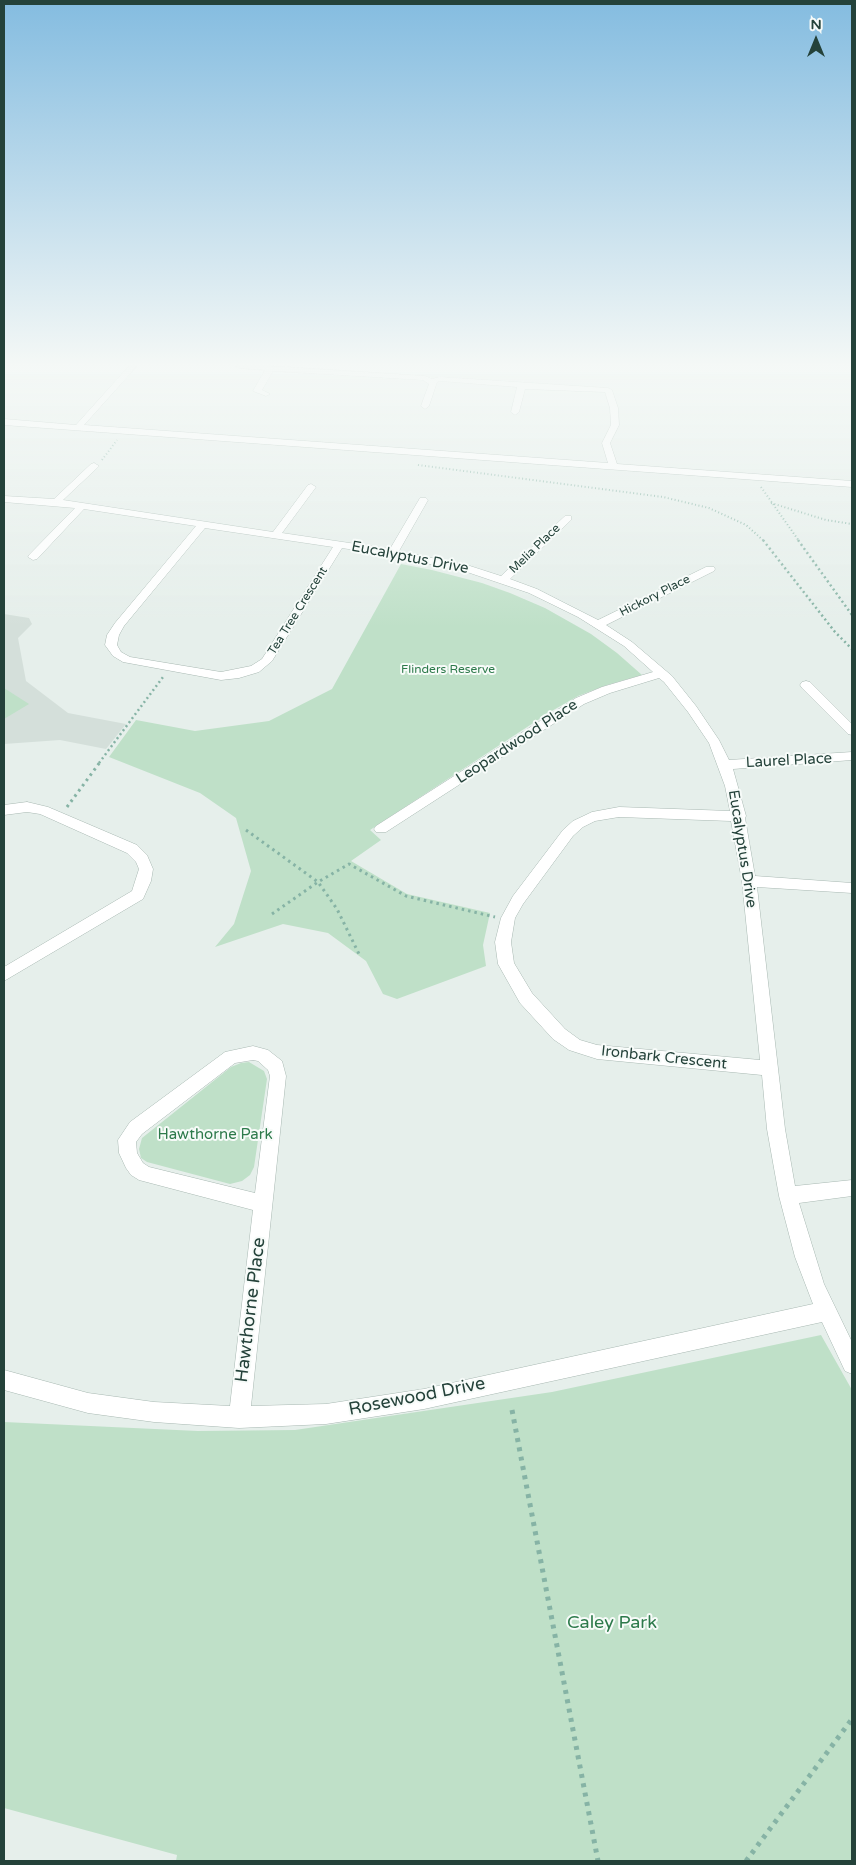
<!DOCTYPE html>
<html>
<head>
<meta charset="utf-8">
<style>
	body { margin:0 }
	#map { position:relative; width:856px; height:1865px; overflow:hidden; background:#e6efeb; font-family:"Varela Round",sans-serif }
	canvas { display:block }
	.frame { position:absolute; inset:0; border:5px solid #24423a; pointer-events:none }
	.north { position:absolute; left:791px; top:15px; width:50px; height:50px; -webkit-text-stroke:4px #f7fbf9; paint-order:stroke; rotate:0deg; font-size:14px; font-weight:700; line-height:20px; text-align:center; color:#24423a }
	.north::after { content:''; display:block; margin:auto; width:18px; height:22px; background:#24423a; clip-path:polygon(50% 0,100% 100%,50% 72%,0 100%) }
</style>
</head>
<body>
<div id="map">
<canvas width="856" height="1865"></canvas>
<div class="frame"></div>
<div class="north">N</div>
</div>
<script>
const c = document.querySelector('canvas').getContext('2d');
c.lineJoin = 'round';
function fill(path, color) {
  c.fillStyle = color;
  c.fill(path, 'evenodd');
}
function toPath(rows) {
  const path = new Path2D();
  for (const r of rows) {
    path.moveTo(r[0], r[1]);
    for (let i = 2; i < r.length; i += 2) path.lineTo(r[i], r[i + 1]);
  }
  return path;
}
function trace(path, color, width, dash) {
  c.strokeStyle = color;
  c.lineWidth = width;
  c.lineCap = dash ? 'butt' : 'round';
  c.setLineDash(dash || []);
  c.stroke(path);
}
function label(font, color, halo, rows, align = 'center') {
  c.font = font + ' "Varela Round",sans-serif';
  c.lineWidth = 4;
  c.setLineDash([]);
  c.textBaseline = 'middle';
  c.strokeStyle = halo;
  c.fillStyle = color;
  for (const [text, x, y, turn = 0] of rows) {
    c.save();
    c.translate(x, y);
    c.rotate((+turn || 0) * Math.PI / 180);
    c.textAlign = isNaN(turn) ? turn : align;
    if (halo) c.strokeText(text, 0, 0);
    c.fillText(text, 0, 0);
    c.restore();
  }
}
fill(toPath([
	[4,614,29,618,32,624,18,638,26,681,68,713,126,724,106,749,60,740,4,744]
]), '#d4dfda');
fill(toPath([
	[401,564,432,570,482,583,510,593,545,608,591,634,617,653,642,675,607,685,578,696,550,712,370,830,381,840,351,861,407,894,490,913,483,945,486,966,397,999,383,994,366,961,328,933,283,924,215,947,234,924,251,871,236,818,200,793,109,757,136,720,195,731,269,721,332,689],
	[4,688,29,704,4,719],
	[249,1062,264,1071,267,1079,254,1167,250,1175,242,1181,230,1184,147,1162,141,1158,139,1149,142,1138,231,1067,241,1063],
	[821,1335,852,1390,852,1861,176,1861,177,1855,4,1808,4,1422,198,1431,295,1430,552,1392]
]), '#bfe0c8');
const minor = toPath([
	[129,366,137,366,84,425,608,463,602,443,611,425,610,408,605,392,525,389,519,412,515,415,511,412,517,387,440,381,437,382,429,406,425,409,421,406,429,384,423,380,273,371,262,390,270,394,266,396,253,391,265,370,239,368,235,366,269,366,425,376,432,379,440,377,608,388,612,390,618,408,619,425,610,443,617,464,852,481,852,487,4,425,4,419,76,425,129,366],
	[94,463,99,466,97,468,63,500,273,532,308,485,311,484,316,487,282,533,390,549,420,498,426,498,428,500,399,551,470,566,501,576,565,516,571,516,571,520,510,579,537,589,598,620,706,567,714,567,715,569,714,571,606,625,632,642,672,676,696,706,719,740,729,760,852,752,852,760,733,769,746,816,745,818,755,876,852,883,852,893,757,887,785,1129,795,1186,852,1180,852,1196,799,1203,824,1284,852,1342,852,1374,845,1371,822,1322,424,1409,326,1424,239,1428,154,1422,88,1413,4,1390,4,1370,88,1393,154,1402,230,1406,253,1210,139,1180,131,1175,126,1168,119,1153,118,1140,130,1122,225,1052,253,1046,268,1050,282,1061,286,1076,251,1406,326,1404,424,1389,813,1304,795,1257,779,1196,767,1129,762,1075,597,1059,569,1050,553,1039,520,1003,498,964,495,942,501,918,513,896,563,830,573,821,592,812,619,807,730,811,725,786,709,743,688,712,664,682,659,678,610,693,584,704,386,832,376,832,374,829,376,826,576,698,602,687,653,672,624,646,578,617,529,593,467,572,393,556,342,548,272,661,259,672,239,678,221,680,123,662,113,656,105,645,107,635,115,623,196,526,84,509,37,559,33,560,28,557,29,555,75,508,4,502,4,496,54,499,91,464,94,463],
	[205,528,333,547,262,659,251,666,221,672,130,657,121,652,117,645,119,635,124,626,205,528],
	[619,817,731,821,742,881,760,1060,597,1045,580,1040,565,1029,532,993,514,963,511,942,515,918,523,904,573,836,583,827,595,821,619,817],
	[253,1060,258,1061,268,1070,270,1076,255,1193,149,1167,143,1163,137,1153,136,1142,142,1134,235,1063,253,1060],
	[806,681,810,682,852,724,852,735,848,734,802,688,800,685,802,682,806,681],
	[27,802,48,807,137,845,147,855,153,869,151,881,143,899,4,981,4,967,132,891,139,869,136,862,127,853,40,814,27,812,4,815,4,805,27,802]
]);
trace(minor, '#a8b8b2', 1);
trace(toPath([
	[102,460,117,440],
	[418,465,663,497,709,508,746,525,764,541],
	[761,487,799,541],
	[771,503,826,520,852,524]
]), '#86b3a5', 2, [1, 2.5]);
trace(toPath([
	[763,540,835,632,852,649],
	[798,540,852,615],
	[99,763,163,677]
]), '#86b3a5', 2.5, [2, 3]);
trace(toPath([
	[67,807,100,762],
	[246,830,318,882,337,909,359,954],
	[272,914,318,882,349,864,406,896,495,917]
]), '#86b3a5', 3, [2.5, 4]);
trace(toPath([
	[512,1410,598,1861],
	[746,1861,852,1719]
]), '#86b3a5', 5, [4, 5.5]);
fill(minor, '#fff');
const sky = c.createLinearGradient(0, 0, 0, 627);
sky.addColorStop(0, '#84bce0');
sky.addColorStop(0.58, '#f4f8f6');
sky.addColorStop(1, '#f4f8f600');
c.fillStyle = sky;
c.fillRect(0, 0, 856, 627);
label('12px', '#24423a', '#f7fbf9', [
	["Melia Place",535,549,-44],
	["Hickory Place",655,596,-27],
	["Tea Tree Crescent",298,611,-58]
]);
label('12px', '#2d7a4b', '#f7fbf9', [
	["Flinders Reserve",448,670]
]);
label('15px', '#24423a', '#f7fbf9', [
	["Eucalyptus Drive",410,558,11],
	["Leopardwood Place",517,742,-33],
	["Laurel Place",789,761,-3],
	["Eucalyptus Drive",742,849,81],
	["Ironbark Crescent",664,1058,6]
]);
label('15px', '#2d7a4b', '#f7fbf9', [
	["Hawthorne Park",215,1135]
]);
label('18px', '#24423a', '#f7fbf9', [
	["Hawthorne Place",251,1310,-83],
	["Rosewood Drive",417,1397,-11]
]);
label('18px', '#2d7a4b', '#f7fbf9', [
	["Caley Park",612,1623]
]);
</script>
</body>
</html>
